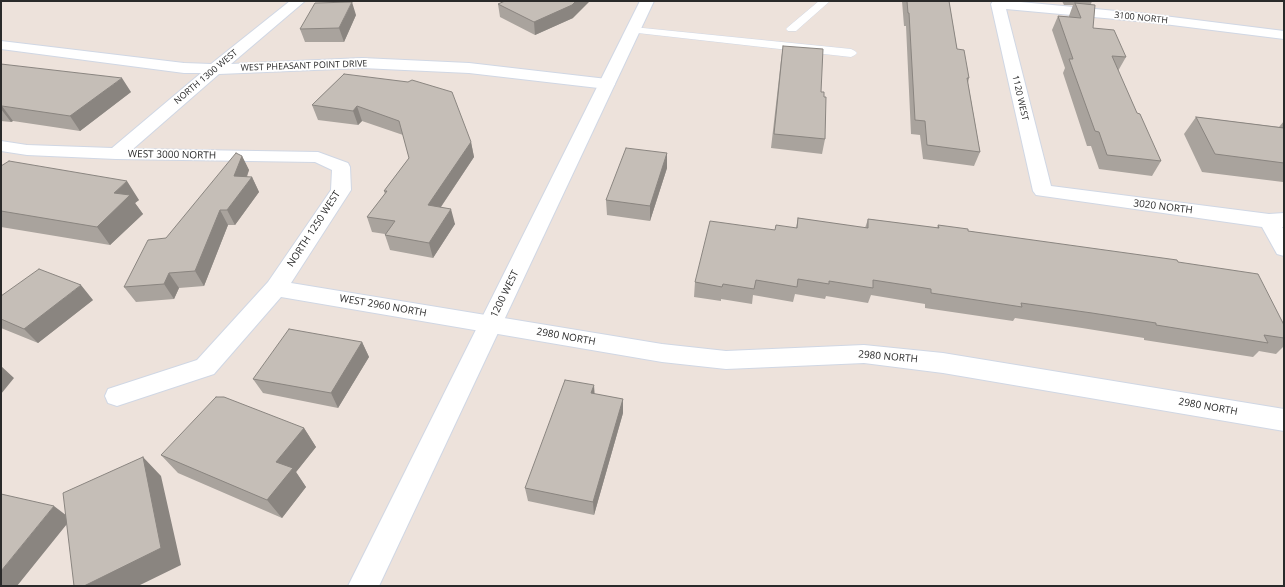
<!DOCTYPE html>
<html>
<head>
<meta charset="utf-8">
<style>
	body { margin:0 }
	#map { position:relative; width:1285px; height:587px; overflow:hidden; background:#ede2db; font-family:"Open Sans",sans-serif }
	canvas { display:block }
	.frame { position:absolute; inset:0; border:2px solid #2a2a2a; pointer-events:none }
</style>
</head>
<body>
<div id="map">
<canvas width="1285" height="587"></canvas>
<div class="frame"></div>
</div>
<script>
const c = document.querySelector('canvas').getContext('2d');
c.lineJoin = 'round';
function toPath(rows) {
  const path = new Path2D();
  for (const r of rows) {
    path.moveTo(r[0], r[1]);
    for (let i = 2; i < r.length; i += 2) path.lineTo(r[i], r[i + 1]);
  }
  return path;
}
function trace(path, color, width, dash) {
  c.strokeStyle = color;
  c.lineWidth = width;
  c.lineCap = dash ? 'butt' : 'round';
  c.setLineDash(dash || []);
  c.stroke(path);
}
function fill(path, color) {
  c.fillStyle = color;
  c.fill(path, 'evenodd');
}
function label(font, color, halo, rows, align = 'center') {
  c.font = font + ' "Open Sans",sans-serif';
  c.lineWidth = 3.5;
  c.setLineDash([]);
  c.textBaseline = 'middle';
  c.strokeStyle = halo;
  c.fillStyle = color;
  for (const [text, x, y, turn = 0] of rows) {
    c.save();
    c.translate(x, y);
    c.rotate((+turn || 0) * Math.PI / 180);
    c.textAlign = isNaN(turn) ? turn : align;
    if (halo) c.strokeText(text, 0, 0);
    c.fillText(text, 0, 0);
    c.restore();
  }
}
const lane = toPath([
	[819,1,830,1,796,31,788,31,786,29,788,27,819,1],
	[633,27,851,49,855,51,857,53,855,55,851,57,629,32,627,30,633,27]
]);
const street = toPath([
	[290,1,305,1,231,64,362,58,469,63,607,79,613,81,615,84,613,87,607,89,469,73,362,68,219,74,133,149,318,152,348,163,350,167,351,190,291,283,662,344,726,351,864,345,943,353,1284,409,1284,431,943,373,864,363,726,369,662,362,281,297,214,374,117,406,108,403,105,396,108,389,197,360,268,282,331,190,332,170,315,162,116,159,27,155,1,151,1,141,27,145,112,148,201,73,184,73,1,49,1,41,184,63,211,64,290,1],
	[993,1,1010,1,1148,14,1284,31,1284,39,1148,22,1006,9,1051,186,1269,214,1284,213,1284,227,1282,227,1284,230,1284,256,1277,254,1262,227,1036,195,1033,191,991,4,993,1]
]);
const secondary = toPath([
	[640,1,654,1,379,586,348,586,640,1]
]);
trace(lane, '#d0d7e4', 1);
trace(street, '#d0d7e4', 2);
trace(secondary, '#d0d7e4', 2);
fill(lane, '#fff');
fill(street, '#fff');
fill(secondary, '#fff');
fill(toPath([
	[902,1,949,1,957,49,969,78,968,83,980,152,974,166,923,159,920,135,911,134,906,26,904,26],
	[1062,1,1092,1,1091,4,1093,28,1126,57,1118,71,1137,113,1161,161,1152,176,1099,169,1091,146,1087,146,1063,73,1065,68,1052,30,1058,16,1069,17,1069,16,1073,5,1064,5],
	[498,4,573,18,535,35,500,17],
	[356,15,344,42,305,42,300,29],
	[783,46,821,92,825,139,822,154,771,148,781,60],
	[1,64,131,92,80,131,13,121,11,122,1,121],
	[344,74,471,142,474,157,441,207,455,224,433,258,390,250,385,235,385,234,372,232,367,217,385,194,384,191,409,158,403,135,362,121,358,125,318,120,312,105],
	[1196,117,1279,127,1284,121,1284,181,1283,182,1202,172,1184,134],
	[667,153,667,168,650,221,607,215,606,200],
	[242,156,249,170,247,177,252,177,259,192,235,225,228,225,204,286,179,288,174,299,136,302,124,287,166,238],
	[1,166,139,200,135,203,143,214,110,245,1,227],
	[798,218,865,228,868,219,937,228,938,225,968,231,1178,262,1284,325,1284,346,1276,354,1259,351,1253,357,1144,340,1144,338,1082,328,1015,318,1013,321,925,308,925,304,871,295,868,303,826,296,825,299,795,294,793,302,753,295,752,304,721,299,721,301,694,297,695,282,775,230,796,228],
	[1,296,93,300,38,343,1,328],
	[362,342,369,357,338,408,263,393,253,379],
	[594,385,594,394,623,399,623,413,594,515,528,501,525,488],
	[304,428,316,447,296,472,306,487,282,518,178,473,161,455]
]), '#a9a39d');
fill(toPath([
	[576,1,590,1,573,18,535,35,534,22],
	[352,2,356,15,344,42,339,28],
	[122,78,131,92,80,131,70,116],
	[2,106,13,121,11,122,1,109,1,107],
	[357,106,362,121,358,125,353,111],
	[471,142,474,157,432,220,428,205],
	[667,153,667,168,650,221,650,206],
	[242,156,249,170,241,191,234,176],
	[252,177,259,192,235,225,227,210],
	[127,181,139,200,135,203,143,214,110,245,97,227,114,193],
	[451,209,455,224,433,258,429,243],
	[220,210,228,225,204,286,195,271],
	[169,273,179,288,174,299,164,284],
	[81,285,93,300,38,343,24,329],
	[362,342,369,357,338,408,331,393],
	[1,366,14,378,1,394],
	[594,385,595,399,591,393],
	[623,399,623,413,594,515,593,502],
	[304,428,316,447,296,472,306,487,282,518,267,500,276,462],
	[143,457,161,476,181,565,138,586,84,586],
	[54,506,71,519,17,586,1,586,1,571]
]), '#8a8580');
const building = toPath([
	[505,1,576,1,572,5,534,22,498,4,505,1],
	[907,1,949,1,957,49,964,50,969,78,967,78,980,152,927,145,925,121,915,120,909,13,908,13,907,1],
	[352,2,339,28,300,29,315,3,352,2],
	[1075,3,1095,5,1093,28,1114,30,1126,57,1112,56,1137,113,1140,114,1161,161,1107,155,1099,132,1095,131,1069,59,1073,59,1058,16,1081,18,1075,3],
	[783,46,823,49,821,92,824,92,824,97,826,97,825,139,774,134,783,46],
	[1,64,122,78,70,116,2,106,1,107,1,64],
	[344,74,408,82,412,80,452,92,471,142,428,205,451,209,429,243,385,235,395,221,367,217,387,191,384,191,409,158,399,121,357,106,353,111,312,105,344,74],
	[1196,117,1284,128,1284,163,1215,154,1196,117],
	[626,148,667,153,650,206,606,200,626,148],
	[236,153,242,156,234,176,252,177,227,210,220,210,195,271,169,273,164,284,124,287,148,240,166,238,236,153],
	[9,161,127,181,114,193,130,195,97,227,1,211,1,166,9,161],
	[798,218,868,228,868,219,939,228,938,225,968,229,968,231,1177,260,1178,262,1258,274,1284,325,1284,338,1264,335,1268,343,1156,325,1156,323,1092,313,1021,303,1022,307,931,293,931,289,873,280,873,288,829,281,829,284,798,279,797,287,756,280,754,289,723,284,722,287,695,282,710,221,775,230,776,225,797,228,798,218],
	[39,269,81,285,24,329,1,319,1,296,39,269],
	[289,329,362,342,331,393,253,379,289,329],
	[565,380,594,385,591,393,623,399,593,502,525,488,565,380],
	[216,397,224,397,304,428,276,462,293,468,267,500,161,455,216,397],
	[143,457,161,548,84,586,74,586,63,493,143,457],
	[1,494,54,506,1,571,1,494]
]);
fill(building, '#c5beb7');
trace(building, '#8a8580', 1);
label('9px', '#2a2a2a', '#fff', [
	["3100 NORTH",1141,18,6],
	["WEST PHEASANT POINT DRIVE",304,66,-2],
	["NORTH 1300 WEST",206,77,-40],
	["1120 WEST",1020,98,77]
]);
label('10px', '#2a2a2a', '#fff', [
	["WEST 3000 NORTH",172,155,1],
	["3020 NORTH",1163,207,7],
	["NORTH 1250 WEST",314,229,-57],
	["1200 WEST",505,294,-64],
	["WEST 2960 NORTH",383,306,10],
	["2980 NORTH",566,337,10],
	["2980 NORTH",888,357,5],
	["2980 NORTH",1208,407,10]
]);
</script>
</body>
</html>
